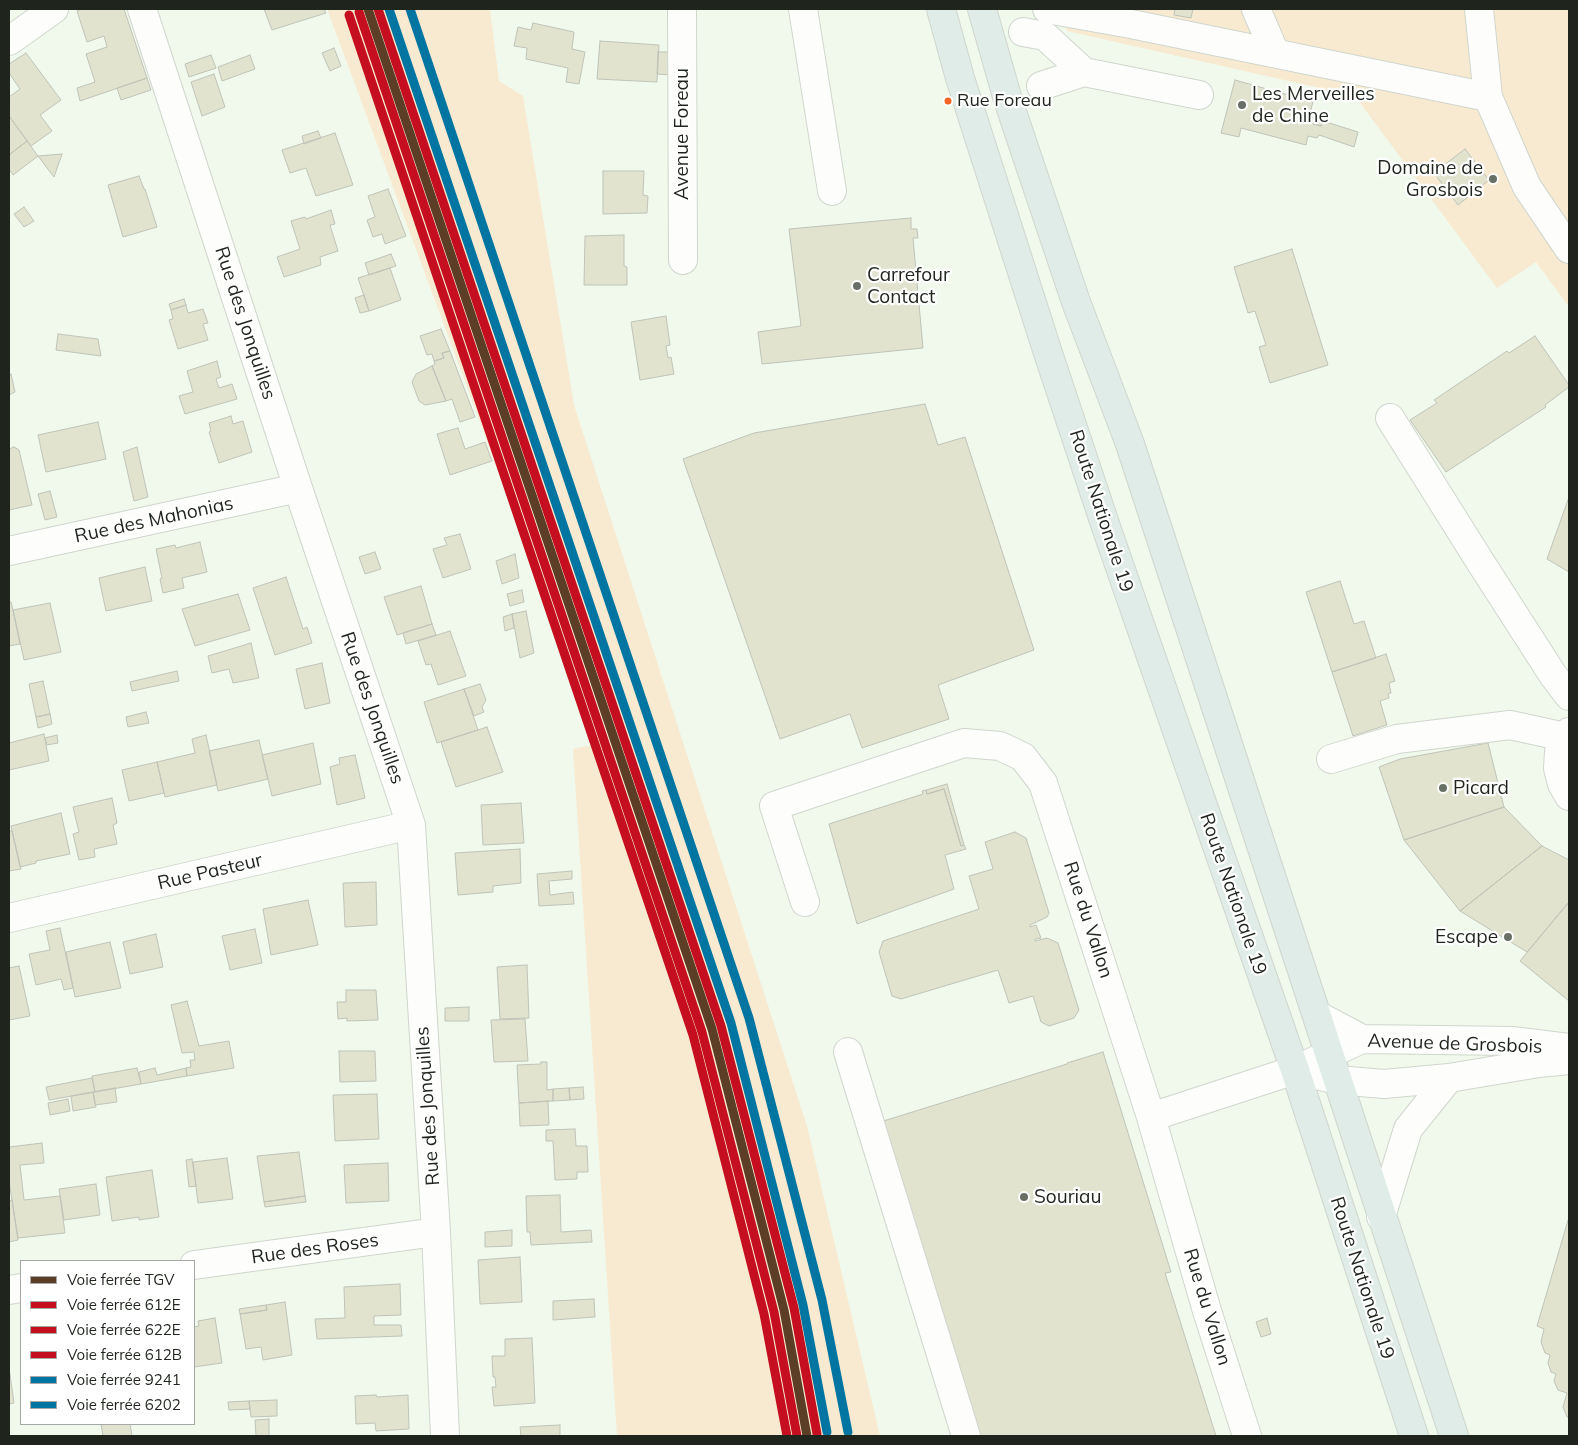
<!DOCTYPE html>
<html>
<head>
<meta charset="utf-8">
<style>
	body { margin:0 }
	#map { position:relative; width:1578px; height:1445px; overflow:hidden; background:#f0f9ec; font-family:Mulish,sans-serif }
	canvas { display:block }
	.frame { position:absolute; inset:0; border:10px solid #1f251d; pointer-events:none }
	.legend { position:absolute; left:20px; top:1260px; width:175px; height:165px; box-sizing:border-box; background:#fff; border:1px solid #a5a8a5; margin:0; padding:6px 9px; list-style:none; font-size:15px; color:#1f251d }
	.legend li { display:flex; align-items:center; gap:10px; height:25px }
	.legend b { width:25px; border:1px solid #a5a8a5 }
</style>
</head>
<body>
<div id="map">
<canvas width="1578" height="1445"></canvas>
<div class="frame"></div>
<ul class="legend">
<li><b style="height:6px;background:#5c3e26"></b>Voie ferrée TGV</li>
<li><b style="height:6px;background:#c50e1f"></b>Voie ferrée 612E</li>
<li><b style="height:6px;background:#c50e1f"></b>Voie ferrée 622E</li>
<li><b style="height:6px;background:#c50e1f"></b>Voie ferrée 612B</li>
<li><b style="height:6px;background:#0075a1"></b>Voie ferrée 9241</li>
<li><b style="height:6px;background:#0075a1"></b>Voie ferrée 6202</li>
</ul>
</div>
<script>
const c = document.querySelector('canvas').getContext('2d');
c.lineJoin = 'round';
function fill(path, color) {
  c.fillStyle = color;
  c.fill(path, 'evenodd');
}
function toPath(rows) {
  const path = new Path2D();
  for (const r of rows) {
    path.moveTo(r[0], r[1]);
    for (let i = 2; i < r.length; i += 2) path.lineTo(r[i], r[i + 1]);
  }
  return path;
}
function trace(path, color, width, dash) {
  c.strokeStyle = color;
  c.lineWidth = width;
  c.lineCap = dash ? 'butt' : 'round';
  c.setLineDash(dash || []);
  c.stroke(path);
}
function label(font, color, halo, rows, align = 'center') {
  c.font = font + ' Mulish,sans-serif';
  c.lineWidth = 4.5;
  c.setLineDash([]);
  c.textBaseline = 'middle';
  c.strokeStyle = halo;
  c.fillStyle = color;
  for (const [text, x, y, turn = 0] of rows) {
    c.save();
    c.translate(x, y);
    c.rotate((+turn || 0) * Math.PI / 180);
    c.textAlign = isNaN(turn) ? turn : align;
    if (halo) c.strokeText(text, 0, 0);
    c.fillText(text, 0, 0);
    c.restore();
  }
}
fill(toPath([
	[327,9,490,9,499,81,523,96,574,405,807,1126,880,1436,617,1436,573,749,597,744,483,430],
	[1058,9,1569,9,1569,307,1536,262,1497,288,1355,96,1067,31]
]), '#f8ead0');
const building = toPath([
	[81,9,124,9,147,78,80,101,77,88,95,82,86,54,107,47,104,36,87,42,77,11,81,9],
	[264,9,324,9,326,13,272,30,264,9],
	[1175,9,1193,9,1191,18,1174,15,1175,9],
	[533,23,574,32,572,49,585,52,579,84,566,82,568,68,526,59,527,48,514,46,518,27,531,30,533,23],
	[600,41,659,45,657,82,597,79,600,41],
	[334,48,341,66,330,71,322,53,334,48],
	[658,52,673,52,673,75,657,74,658,52],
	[26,53,61,100,40,115,52,131,31,146,9,116,9,97,20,89,9,73,9,64,26,53],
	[211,55,216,68,189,77,185,64,211,55],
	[250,55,255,69,222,81,218,67,250,55],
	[214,74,225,107,202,116,191,82,214,74],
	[147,78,151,90,121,100,117,88,147,78],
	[1235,80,1313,102,1309,116,1315,118,1313,124,1321,126,1323,121,1358,132,1354,147,1319,135,1317,138,1308,136,1306,145,1241,128,1239,137,1221,133,1235,80],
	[1311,111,1324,115,1321,126,1313,124,1315,118,1309,116,1311,111],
	[9,116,27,141,9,155,9,116],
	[318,131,321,138,304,144,302,136,318,131],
	[335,133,353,185,316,196,306,168,290,173,282,150,335,133],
	[27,141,38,156,13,175,9,169,9,155,27,141],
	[1465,149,1489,180,1458,205,1434,173,1465,149],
	[62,154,54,177,38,156,62,154],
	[603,171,644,171,643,195,648,196,647,213,603,214,603,171],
	[139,176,144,189,145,189,157,227,123,237,108,185,139,176],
	[388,189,406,236,385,244,382,234,373,237,367,220,375,217,368,196,388,189],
	[24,207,34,221,24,227,14,214,24,207],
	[331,210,335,224,330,225,338,251,320,257,321,265,284,277,277,257,300,249,291,221,305,217,306,219,331,210],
	[911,218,911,229,917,229,918,238,913,238,923,348,762,364,758,332,801,326,789,229,911,218],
	[624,235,624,266,627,267,627,285,584,285,585,236,624,235],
	[1292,249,1328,365,1270,383,1259,347,1266,345,1255,311,1248,313,1234,267,1292,249],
	[391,254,396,266,369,275,365,263,391,254],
	[390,268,401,300,369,311,358,278,390,268],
	[364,295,369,311,360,313,355,298,364,295],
	[184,299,186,305,171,310,169,304,184,299],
	[186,305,188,313,203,309,208,323,203,324,208,340,178,349,169,320,173,319,171,310,186,305],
	[666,316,670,345,666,346,668,358,671,357,674,374,640,380,631,322,666,316],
	[441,329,450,351,442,353,444,358,434,361,432,354,427,355,420,336,441,329],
	[58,334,98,339,101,356,56,350,58,334],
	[1535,336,1569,385,1569,387,1545,405,1546,407,1446,472,1410,420,1437,403,1434,400,1507,351,1509,353,1535,336],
	[450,351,475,417,460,422,452,399,446,401,432,366,435,364,434,361,444,358,442,353,450,351],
	[217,361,221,377,216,379,219,388,232,384,237,399,185,414,179,396,193,392,187,371,217,361],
	[432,366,446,401,425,405,419,401,412,382,416,374,432,366],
	[11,374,15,392,9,395,9,377,11,374],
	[925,404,938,445,965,437,1034,650,938,685,949,719,862,748,850,714,780,739,683,459,754,433,925,404],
	[231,416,233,424,243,421,252,452,219,463,209,432,211,431,209,423,231,416],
	[98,422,106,459,46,472,38,435,98,422],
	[458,428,465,449,485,442,492,461,450,475,437,434,458,428],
	[14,447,19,450,32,505,9,510,9,449,14,447],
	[137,447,148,497,134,501,123,452,137,447],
	[50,491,57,517,45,520,38,494,50,491],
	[1569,497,1569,572,1547,559,1569,497],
	[460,534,471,569,443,578,433,549,447,545,444,538,460,534],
	[200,542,207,572,182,578,184,588,163,593,160,579,162,578,156,549,175,545,176,548,200,542],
	[375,552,381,569,365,574,359,557,375,552],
	[515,554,519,578,502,584,496,561,515,554],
	[145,567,152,601,106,611,99,578,145,567],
	[286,577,303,629,307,627,312,643,275,655,253,588,286,577],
	[1340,581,1354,624,1364,621,1376,658,1332,672,1306,592,1340,581],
	[421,586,432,624,397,635,384,597,421,586],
	[522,590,524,602,510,606,507,594,522,590],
	[238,594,250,630,195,646,182,609,238,594],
	[9,602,11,602,13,610,20,644,9,646,9,602],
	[50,603,61,652,24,660,13,610,50,603],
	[526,611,534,653,520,658,512,614,526,611],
	[512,614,514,628,505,631,503,617,512,614],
	[432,624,436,635,406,644,403,633,432,624],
	[450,631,466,676,438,685,431,664,426,665,418,641,450,631],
	[251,643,259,678,233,683,229,669,212,673,208,656,251,643],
	[1386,654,1395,681,1389,683,1391,693,1388,694,1389,698,1380,701,1387,725,1353,736,1332,672,1386,654],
	[322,663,330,703,305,709,296,669,322,663],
	[177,671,179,681,132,691,130,682,177,671],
	[43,681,50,714,36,717,29,684,43,681],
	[480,684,486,700,482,707,484,712,474,716,464,689,480,684],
	[464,689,478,730,437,743,424,702,464,689],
	[146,712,149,723,128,727,126,717,146,712],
	[50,714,52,724,38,728,36,717,50,714],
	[487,727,503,772,456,787,441,742,487,727],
	[44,734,49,761,9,770,9,743,44,734],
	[57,735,58,743,47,745,45,738,57,735],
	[206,735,217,785,165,797,157,762,195,753,192,739,206,735],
	[259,740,268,779,218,791,209,751,259,740],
	[313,743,321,784,272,796,262,755,313,743],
	[1488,743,1504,807,1404,840,1379,767,1400,759,1488,743],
	[355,755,365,798,337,805,330,767,340,764,339,758,355,755],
	[157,762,164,793,129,801,122,770,157,762],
	[947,784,964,845,961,846,944,789,927,794,926,790,947,784],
	[944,789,961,846,964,845,966,849,945,855,954,889,857,924,829,824,923,794,922,791,926,790,927,794,944,789],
	[112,798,117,823,113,825,117,844,94,849,95,857,79,860,73,834,79,832,73,807,112,798],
	[521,803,524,843,483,845,481,805,521,803],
	[1504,807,1542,846,1460,911,1404,840,1504,807],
	[61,813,70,854,36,861,36,863,20,867,11,826,61,813],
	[9,831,12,831,21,869,9,871,9,831],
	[1015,832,1026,838,1049,913,1047,917,1030,925,1030,927,1036,925,1041,938,1035,939,1035,941,1047,938,1058,943,1079,1010,1074,1018,1049,1026,1041,1022,1033,996,1009,1003,998,970,901,999,892,996,879,952,883,941,979,909,969,876,993,869,985,842,1015,832],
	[1542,846,1569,860,1569,902,1527,952,1460,911,1542,846],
	[520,849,521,883,493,886,493,892,458,895,455,853,520,849],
	[572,871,572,879,549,881,550,895,573,892,574,904,539,906,537,874,572,871],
	[376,882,377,925,345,927,343,883,376,882],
	[308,900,318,945,271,955,263,909,308,900],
	[1569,902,1569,1001,1520,961,1569,902],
	[60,928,73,988,64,990,61,979,36,985,29,954,50,950,46,931,60,928],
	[255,929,262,963,230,970,222,936,255,929],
	[156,934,163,967,130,974,123,942,156,934],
	[110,942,121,988,75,997,66,952,110,942],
	[527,965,529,1018,500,1019,497,967,527,965],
	[19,966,30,1016,9,1020,9,968,19,966],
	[346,990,376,990,378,1020,347,1021,347,1018,338,1019,337,1002,346,1002,346,990],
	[187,1001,199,1046,229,1041,234,1068,187,1076,186,1068,191,1067,190,1060,195,1060,194,1052,182,1053,171,1005,187,1001],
	[469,1007,469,1021,445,1021,445,1008,469,1007],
	[525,1019,528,1061,494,1062,491,1020,525,1019],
	[339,1051,375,1051,376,1081,340,1082,339,1051],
	[1103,1052,1171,1272,1165,1273,1216,1436,974,1436,947,1350,954,1348,949,1334,943,1336,877,1123,1067,1064,1067,1063,1103,1052],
	[541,1062,547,1062,547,1090,553,1089,553,1101,519,1103,517,1065,541,1064,541,1062],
	[137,1068,141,1084,95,1092,92,1076,137,1068],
	[155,1068,157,1075,186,1068,187,1076,141,1084,139,1072,155,1068],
	[92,1078,95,1092,49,1100,46,1087,92,1078],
	[583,1087,584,1099,570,1100,569,1088,583,1087],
	[115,1088,117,1102,95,1105,93,1092,115,1088],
	[569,1088,570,1100,553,1101,553,1089,569,1088],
	[93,1092,96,1107,73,1111,71,1096,93,1092],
	[377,1094,379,1139,335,1141,333,1095,377,1094],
	[68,1099,70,1111,50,1115,48,1103,68,1099],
	[548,1101,549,1125,520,1126,519,1103,548,1101],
	[575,1129,576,1146,587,1146,588,1172,577,1172,577,1179,555,1180,553,1141,546,1141,546,1130,575,1129],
	[42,1143,44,1163,20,1165,24,1200,60,1196,65,1233,18,1238,9,1181,9,1147,42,1143],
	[299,1152,305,1196,264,1202,257,1156,299,1152],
	[227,1158,233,1199,198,1203,193,1162,227,1158],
	[192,1159,196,1186,189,1187,186,1160,192,1159],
	[388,1163,389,1201,346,1203,344,1165,388,1163],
	[152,1170,159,1217,139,1220,139,1217,112,1221,106,1177,152,1170],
	[96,1184,100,1215,64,1220,59,1189,96,1184],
	[560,1195,561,1232,591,1230,592,1242,531,1245,530,1232,527,1232,526,1196,560,1195],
	[305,1196,306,1202,265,1207,264,1202,305,1196],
	[12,1200,18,1240,9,1242,9,1201,12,1200],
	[1569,1217,1569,1418,1567,1417,1563,1407,1567,1393,1558,1390,1554,1381,1556,1374,1551,1372,1548,1363,1550,1355,1545,1353,1541,1342,1544,1329,1537,1326,1569,1217],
	[512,1230,512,1246,485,1247,485,1232,512,1230],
	[520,1257,522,1302,480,1304,478,1260,520,1257],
	[400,1284,401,1315,374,1316,374,1325,401,1325,402,1336,317,1339,315,1319,345,1318,344,1287,400,1284],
	[594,1299,595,1317,553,1320,553,1301,594,1299],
	[285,1302,292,1355,263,1360,261,1347,246,1349,240,1314,267,1310,266,1305,285,1302],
	[266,1305,267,1310,240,1314,239,1309,266,1305],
	[215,1318,222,1363,194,1367,194,1327,199,1326,198,1321,215,1318],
	[1267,1318,1271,1334,1261,1337,1256,1322,1267,1318],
	[532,1338,535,1403,494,1406,492,1387,496,1387,495,1377,493,1377,492,1356,505,1356,505,1339,532,1338],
	[9,1368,14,1403,9,1404,9,1368],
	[376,1395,377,1397,408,1395,409,1429,376,1431,375,1423,356,1424,355,1396,376,1395],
	[277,1400,277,1416,251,1417,249,1401,277,1400],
	[249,1401,250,1409,229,1410,228,1402,249,1401],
	[269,1419,269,1436,256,1436,255,1420,269,1419],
	[101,1424,130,1424,132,1436,103,1436,101,1424],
	[560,1425,560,1436,521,1436,520,1427,560,1425]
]);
fill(building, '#e1e3cf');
trace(building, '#bfc3b8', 1);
const minor = toPath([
	[142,9,298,488,411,825,436,1232,445,1436],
	[682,9,683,260],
	[803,9,832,191],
	[1047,9,1131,24,1488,97],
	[1256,9,1275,53],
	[1479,9,1488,97,1527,187,1569,249],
	[1023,32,1045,36,1084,72],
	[9,41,54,9],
	[1041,86,1084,72,1199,95],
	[1390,418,1481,563,1553,675,1569,696],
	[9,551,298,488],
	[1569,732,1565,737,1559,752,1558,768,1562,784,1569,796],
	[1331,759,1397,739,1510,725,1565,737],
	[805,902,774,806,964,743,1000,746,1023,757,1043,783,1151,1117,1207,1311,1247,1436],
	[9,918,411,825],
	[1317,1015,1362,1039],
	[848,1052,966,1436],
	[1316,1075,1337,1080,1384,1084,1449,1078,1539,1063,1569,1060],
	[1151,1117,1295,1070,1362,1039,1512,1041,1569,1048],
	[1381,1217,1408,1129,1449,1078],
	[194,1265,436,1232],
	[9,1290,21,1288]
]);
const major = toPath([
	[941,9,960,78,1048,353,1106,527,1295,1070,1414,1436],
	[982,9,1008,100,1076,302,1130,444,1454,1436]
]);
trace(minor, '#d0d6cd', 30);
trace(major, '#d1d5cf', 30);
trace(minor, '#fdfefc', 28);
trace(major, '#e0ece7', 28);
trace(toPath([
	[368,9,712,1029,784,1310,807,1436]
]), '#5c3e26', 9);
trace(toPath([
	[359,12,702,1032,774,1312,797,1436]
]), '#c50e1f', 9);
trace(toPath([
	[378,9,721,1026,794,1308,817,1434]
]), '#c50e1f', 9);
trace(toPath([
	[349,15,693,1035,764,1314,787,1436]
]), '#c50e1f', 9);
trace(toPath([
	[410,9,749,1018,822,1300,848,1432]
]), '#0075a1', 9);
trace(toPath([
	[389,9,731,1023,803,1305,827,1432]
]), '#0075a1', 9);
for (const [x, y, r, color] of [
	[948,101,4.5,"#f26522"],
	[1242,105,5,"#686f65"],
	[1493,179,5,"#686f65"],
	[857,286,5,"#686f65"],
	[1443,788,5,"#686f65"],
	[1508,937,5,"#686f65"],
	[1024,1197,5,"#686f65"]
]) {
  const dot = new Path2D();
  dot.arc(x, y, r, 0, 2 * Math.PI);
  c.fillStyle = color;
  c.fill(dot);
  trace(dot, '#fff', 2);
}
label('18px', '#1f251d', '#fff', [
	["Rue Foreau",957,101]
], 'left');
label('19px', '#1f251d', '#fff', [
	["Les Merveilles",1252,94],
	["de Chine",1252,116],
	["Domaine de",1483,168,"right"],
	["Grosbois",1483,190,"right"],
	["Carrefour",867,275],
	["Contact",867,297],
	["Picard",1453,788],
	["Escape",1498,937,"right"],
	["Souriau",1034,1197]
], 'left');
label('19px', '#1f251d', '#fff', [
	["Avenue Foreau",682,134,-90],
	["Rue des Jonquilles",245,323,72],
	["Route Nationale 19",1101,511,72],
	["Rue des Mahonias",154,520,-12],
	["Rue des Jonquilles",372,708,71],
	["Rue Pasteur",210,872,-13],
	["Route Nationale 19",1233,894,71],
	["Rue du Vallon",1088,920,72],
	["Avenue de Grosbois",1455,1044,2],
	["Rue des Jonquilles",428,1106,-94],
	["Rue des Roses",315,1249,-8],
	["Route Nationale 19",1362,1278,72],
	["Rue du Vallon",1207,1307,73]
]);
</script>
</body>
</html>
